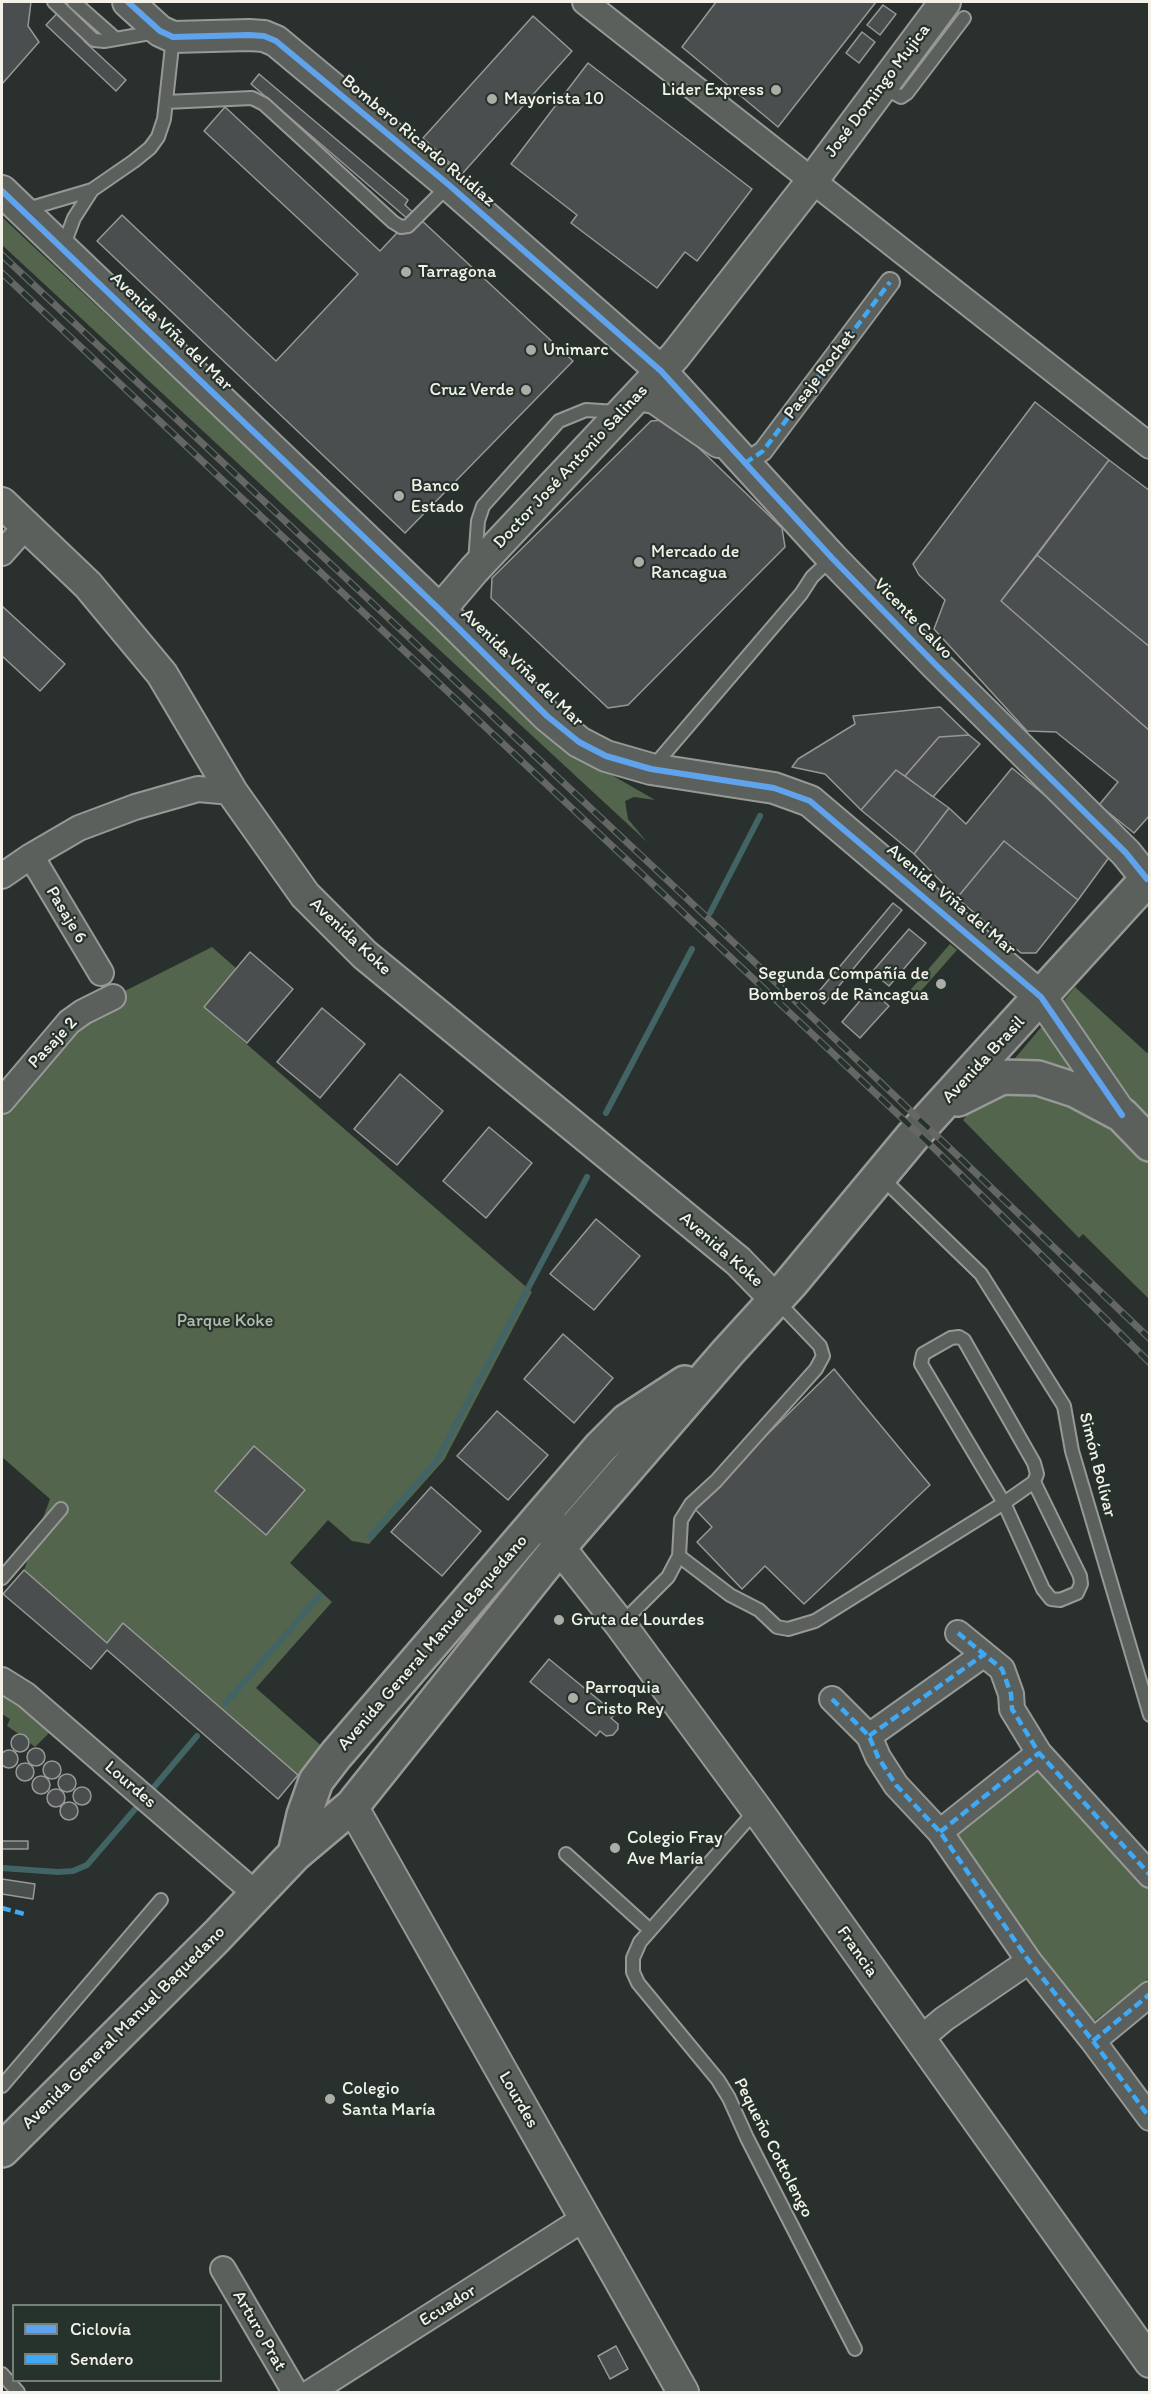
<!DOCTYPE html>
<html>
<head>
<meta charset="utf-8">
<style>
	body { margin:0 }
	#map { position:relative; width:1151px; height:2394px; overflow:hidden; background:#29302d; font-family:Itim,sans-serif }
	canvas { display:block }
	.frame { position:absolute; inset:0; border:3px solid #f4f1e8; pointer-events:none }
	.legend { position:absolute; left:12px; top:2304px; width:210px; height:78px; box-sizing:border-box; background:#26332d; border:2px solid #787f78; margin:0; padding:8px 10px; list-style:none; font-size:18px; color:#f4f1e8 }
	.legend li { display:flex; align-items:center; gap:12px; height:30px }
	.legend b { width:30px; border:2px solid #787f78 }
</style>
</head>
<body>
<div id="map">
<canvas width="1151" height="2394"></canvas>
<div class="frame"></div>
<ul class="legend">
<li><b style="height:8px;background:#60a3ed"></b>Ciclovía</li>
<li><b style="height:8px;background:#3fa9f5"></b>Sendero</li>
</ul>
</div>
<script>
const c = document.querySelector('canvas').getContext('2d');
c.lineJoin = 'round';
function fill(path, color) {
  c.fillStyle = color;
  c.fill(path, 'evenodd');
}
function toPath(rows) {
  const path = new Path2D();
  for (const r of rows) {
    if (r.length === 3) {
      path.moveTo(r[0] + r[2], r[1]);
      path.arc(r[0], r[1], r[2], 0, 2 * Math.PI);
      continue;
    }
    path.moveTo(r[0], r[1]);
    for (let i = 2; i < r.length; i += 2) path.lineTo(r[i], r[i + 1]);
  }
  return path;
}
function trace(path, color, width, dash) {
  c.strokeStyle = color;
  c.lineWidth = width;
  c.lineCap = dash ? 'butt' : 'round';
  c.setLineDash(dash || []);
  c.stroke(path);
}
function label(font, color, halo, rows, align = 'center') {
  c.font = font + ' Itim,sans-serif';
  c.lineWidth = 4.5;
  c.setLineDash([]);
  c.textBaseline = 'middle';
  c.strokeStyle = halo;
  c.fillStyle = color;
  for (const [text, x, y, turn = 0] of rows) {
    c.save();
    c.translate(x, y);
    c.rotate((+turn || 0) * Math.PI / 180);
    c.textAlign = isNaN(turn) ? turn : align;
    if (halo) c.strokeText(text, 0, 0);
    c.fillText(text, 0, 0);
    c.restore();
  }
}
fill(toPath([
	[2,217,529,711,598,767,655,800,634,797,625,801,628,819,647,842,2,245],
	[950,944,957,950,912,1001,906,995],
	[212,947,237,969,204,1007,532,1292,444,1460,369,1544,352,1541,328,1520,290,1563,332,1602,256,1688,326,1750,301,1778,124,1624,107,1643,24,1570,50,1499,2,1457,2,1102,113,997],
	[1075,987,1147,1053,1149,1051,1149,1299,1083,1234,1079,1238,963,1120],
	[2,1690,54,1728,35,1747,30,1743,26,1736,19,1734,7,1726,10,1719,2,1714],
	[1037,1759,1149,1882,1149,1978,1089,2025,946,1835]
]), '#53654c');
trace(toPath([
	[710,913,760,816],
	[606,1113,692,949],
	[370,1537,437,1460,587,1177],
	[225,1704,320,1595],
	[149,1793,197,1736],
	[2,1868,58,1872,73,1871,87,1865,142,1801]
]), '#426465', 6);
const building = toPath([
	[2,2,31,2,28,26,39,42,2,84,2,2],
	[68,2,97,27,84,41,126,80,116,91,46,25,68,2],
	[716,2,876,2,778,127,682,47,716,2],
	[883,5,896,14,880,35,867,25,883,5],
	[533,16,572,51,462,174,423,138,533,16],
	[862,32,875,42,859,63,846,53,862,32],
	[588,63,752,189,697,261,685,252,657,288,571,223,577,215,511,164,588,63],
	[259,74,408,200,405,205,573,361,405,533,97,241,122,215,276,361,358,274,204,131,225,107,380,251,409,220,251,84,259,74],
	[1035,402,1109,460,1001,601,1150,731,1150,815,1134,833,1099,805,1118,782,1056,732,1027,731,934,629,945,600,919,575,913,564,1035,402],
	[663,420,674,424,782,528,785,547,628,705,608,708,491,598,492,578,651,421,663,420],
	[1109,460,1150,491,1150,647,1037,555,1109,460],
	[1037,555,1150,647,1150,731,1001,601,1037,555],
	[2,606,65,664,40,691,2,656,2,606],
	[940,707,969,735,939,737,905,776,896,770,861,810,825,774,792,767,798,759,855,724,853,716,940,707],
	[969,735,980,744,933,797,905,776,939,737,969,735],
	[1012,768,1113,852,1078,900,1004,841,957,898,914,854,949,808,966,824,1012,768],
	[896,770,949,808,914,854,861,810,896,770],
	[1004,841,1078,900,1036,953,1021,953,957,898,1004,841],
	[893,903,902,910,824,1004,815,996,893,903],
	[909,929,926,943,889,986,872,972,909,929],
	[250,952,293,989,247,1043,204,1007,250,952],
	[870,989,889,1006,860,1038,842,1022,870,989],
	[322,1008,365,1044,320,1098,277,1062,322,1008],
	[400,1074,443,1111,397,1165,354,1129,400,1074],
	[489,1127,532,1163,486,1218,443,1181,489,1127],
	[596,1219,640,1256,594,1310,550,1274,596,1219],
	[563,1334,613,1378,574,1423,524,1379,563,1334],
	[834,1369,930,1485,804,1604,765,1566,742,1589,697,1542,712,1527,693,1507,834,1369],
	[497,1411,548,1455,508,1500,457,1456,497,1411],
	[254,1446,305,1490,266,1535,215,1491,254,1446],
	[431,1487,481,1531,442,1576,391,1532,431,1487],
	[24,1570,107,1643,123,1623,298,1775,278,1799,107,1650,91,1669,3,1594,24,1570],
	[549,1659,616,1714,611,1718,618,1724,618,1729,613,1735,606,1736,600,1731,596,1736,530,1682,549,1659],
	[20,1743,9],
	[36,1757,9],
	[9,1759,9],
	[52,1770,9],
	[25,1772,9],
	[67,1783,9],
	[41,1785,9],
	[82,1796,9],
	[56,1798,9],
	[69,1811,9],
	[2,1841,28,1841,28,1849,2,1849,2,1841],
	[2,1879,35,1884,33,1899,2,1894,2,1879],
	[616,2346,628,2369,610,2379,598,2356,616,2346]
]);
fill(building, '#4b4e4f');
trace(building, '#969996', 1.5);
const service = toPath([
	[54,2,94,40,104,41,156,32],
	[74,2,116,39],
	[883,87,901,97,907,93,964,18],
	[166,102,252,98,264,104,393,222,401,227,408,226,449,185],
	[24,210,92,190],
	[63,247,74,218,92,190,134,161,150,148,158,137,164,119,173,37],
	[475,562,478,521,483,506,559,421,586,410,617,412],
	[653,767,801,594,812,577,832,558],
	[880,1176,981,1274,1064,1406,1072,1451,1150,1715],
	[959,1337,964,1340,1034,1463,1037,1474,1034,1482,1004,1503,921,1364,923,1354,951,1338,959,1337],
	[679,1556,730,1595,759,1610,777,1627,788,1629,815,1621,1004,1503,1043,1589,1051,1599,1060,1600,1077,1593,1081,1584,1080,1576,1034,1482],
	[2,1578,61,1509],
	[621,1624,668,1577,679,1556,681,1520,691,1504,716,1481,816,1369,823,1356,820,1346,776,1300],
	[756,1810,640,1942,633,1958,633,1972,638,1983,718,2080,729,2098,747,2138,855,2349],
	[566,1854,650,1930],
	[2,2086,161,1900],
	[2,2374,18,2392]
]);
const pedestrian = toPath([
	[745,463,763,451,890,282]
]);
const minor = toPath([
	[585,2,1150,446],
	[637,398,654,401,718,445],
	[2,553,26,526],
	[31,856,101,973],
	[2,876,31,856,79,828,135,807,198,789,232,792],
	[2,1101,69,1022,83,1012,113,997],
	[958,1633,1002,1669,1011,1694,1012,1709,1039,1753,1150,1875],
	[2,1680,26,1695,256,1894],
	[832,1699,869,1736,878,1757,896,1785,940,1832,1029,1961,1093,2041,1150,2118],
	[869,1736,983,1655],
	[940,1832,1039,1753],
	[919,2040,944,2019,1029,1961],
	[1093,2041,1150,1994],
	[223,2269,295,2392],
	[311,2392,585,2218]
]);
const tertiary = toPath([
	[128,2,160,31,173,37,249,35,264,36,276,41,449,185,661,371,832,558,935,664,1126,853,1147,879],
	[2,191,440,610,547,716,579,742,606,756,651,769,774,788,810,801,1041,997,1122,1115],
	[2,503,88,585,162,674,232,792,305,895,365,955,738,1261,775,1299],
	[440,610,474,570,675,356,812,181,945,2],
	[554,1526,553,1535,559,1547,620,1624,757,1810,1150,2362],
	[352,1806,683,2392]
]);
const secondary = toPath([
	[958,1099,1002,1077,1038,1078,1075,1090,1122,1115,1150,1144],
	[295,1854,304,1815,316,1781,336,1755,600,1448,627,1421,685,1383],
	[2,2150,217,1936,295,1854,352,1806,559,1547,728,1352,790,1284,913,1136,1150,876]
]);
trace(service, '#969996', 16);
trace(pedestrian, '#969996', 22);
trace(minor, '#969996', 28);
trace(tertiary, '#969996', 34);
trace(secondary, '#969996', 38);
trace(service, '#5c605c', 12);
trace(pedestrian, '#5c605c', 18);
trace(minor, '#5c605c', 24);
trace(tertiary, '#5c605c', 30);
trace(secondary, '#5c605c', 33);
const rail = toPath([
	[2,255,748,956,1150,1339],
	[2,273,939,1153,1150,1363]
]);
trace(rail, '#646764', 7);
trace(rail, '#26332d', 4.5, [14]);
trace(toPath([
	[745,463,763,451,890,282],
	[958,1633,1002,1669,1011,1694,1012,1709,1039,1753,1150,1875],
	[832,1699,869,1736,878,1757,896,1785,940,1832,1029,1961,1093,2041,1150,2118],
	[869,1736,983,1655],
	[940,1832,1039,1753],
	[2,1908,28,1915],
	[1093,2041,1150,1994]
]), '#3fa9f5', 4.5, [9, 4.5]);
trace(toPath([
	[128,2,160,31,173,37,249,35,264,36,276,41,449,185,661,371,832,558,935,664,1126,853,1147,879],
	[2,191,440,610,547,716,579,742,606,756,651,769,774,788,810,801,1041,997,1122,1115]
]), '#60a3ed', 6);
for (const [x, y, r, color] of [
	[776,90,6,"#adada7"],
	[492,99,6,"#adada7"],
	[406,272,6,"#adada7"],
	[531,350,6,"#adada7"],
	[526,390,6,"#adada7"],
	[399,496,6,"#adada7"],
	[639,562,6,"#adada7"],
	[941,984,6,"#adada7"],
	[559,1620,6,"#adada7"],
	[573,1698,6,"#adada7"],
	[615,1848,6,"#adada7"],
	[330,2099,6,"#adada7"]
]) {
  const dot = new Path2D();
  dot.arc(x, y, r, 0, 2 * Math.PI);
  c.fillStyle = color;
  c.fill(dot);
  trace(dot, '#26332d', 2);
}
label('18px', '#f4f1e8', '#26332d', [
	["Lider Express",764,90,"right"],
	["Mayorista 10",504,99],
	["Tarragona",418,272],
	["Unimarc",543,350],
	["Cruz Verde",514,390,"right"],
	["Banco",411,486],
	["Estado",411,507],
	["Mercado de",651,552],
	["Rancagua",651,573],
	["Segunda Compañía de",929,974,"right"],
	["Bomberos de Rancagua",929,995,"right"],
	["Gruta de Lourdes",571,1620],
	["Parroquia",585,1688],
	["Cristo Rey",585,1709],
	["Colegio Fray",627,1838],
	["Ave María",627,1859],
	["Colegio",342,2089],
	["Santa María",342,2110]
], 'left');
label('18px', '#f4f1e8', '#26332d', [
	["José Domingo Mujica",878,91,-53],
	["Bombero Ricardo Ruidíaz",418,141,40],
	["Avenida Viña del Mar",171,332,44],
	["Pasaje Rochet",820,375,-53],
	["Doctor José Antonio Salinas",571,467,-47],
	["Vicente Calvo",913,619,46],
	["Avenida Viña del Mar",522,668,44],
	["Avenida Viña del Mar",951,900,40],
	["Pasaje 6",66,915,59],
	["Avenida Koke",350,937,43],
	["Pasaje 2",53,1043,-47],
	["Avenida Brasil",984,1060,-47],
	["Avenida Koke",721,1250,41],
	["Simón Bolívar",1097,1465,76],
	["Avenida General Manuel Baquedano",433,1643,-49],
	["Lourdes",130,1785,41],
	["Francia",857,1952,55],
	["Avenida General Manuel Baquedano",124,2028,-45],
	["Lourdes",518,2100,60],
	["Pequeño Cottolengo",773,2148,63],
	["Ecuador",448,2306,-32],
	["Arturo Prat",259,2331,60]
]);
label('18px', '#b6bcac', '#26332d', [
	["Parque Koke",225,1321]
]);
</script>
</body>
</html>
